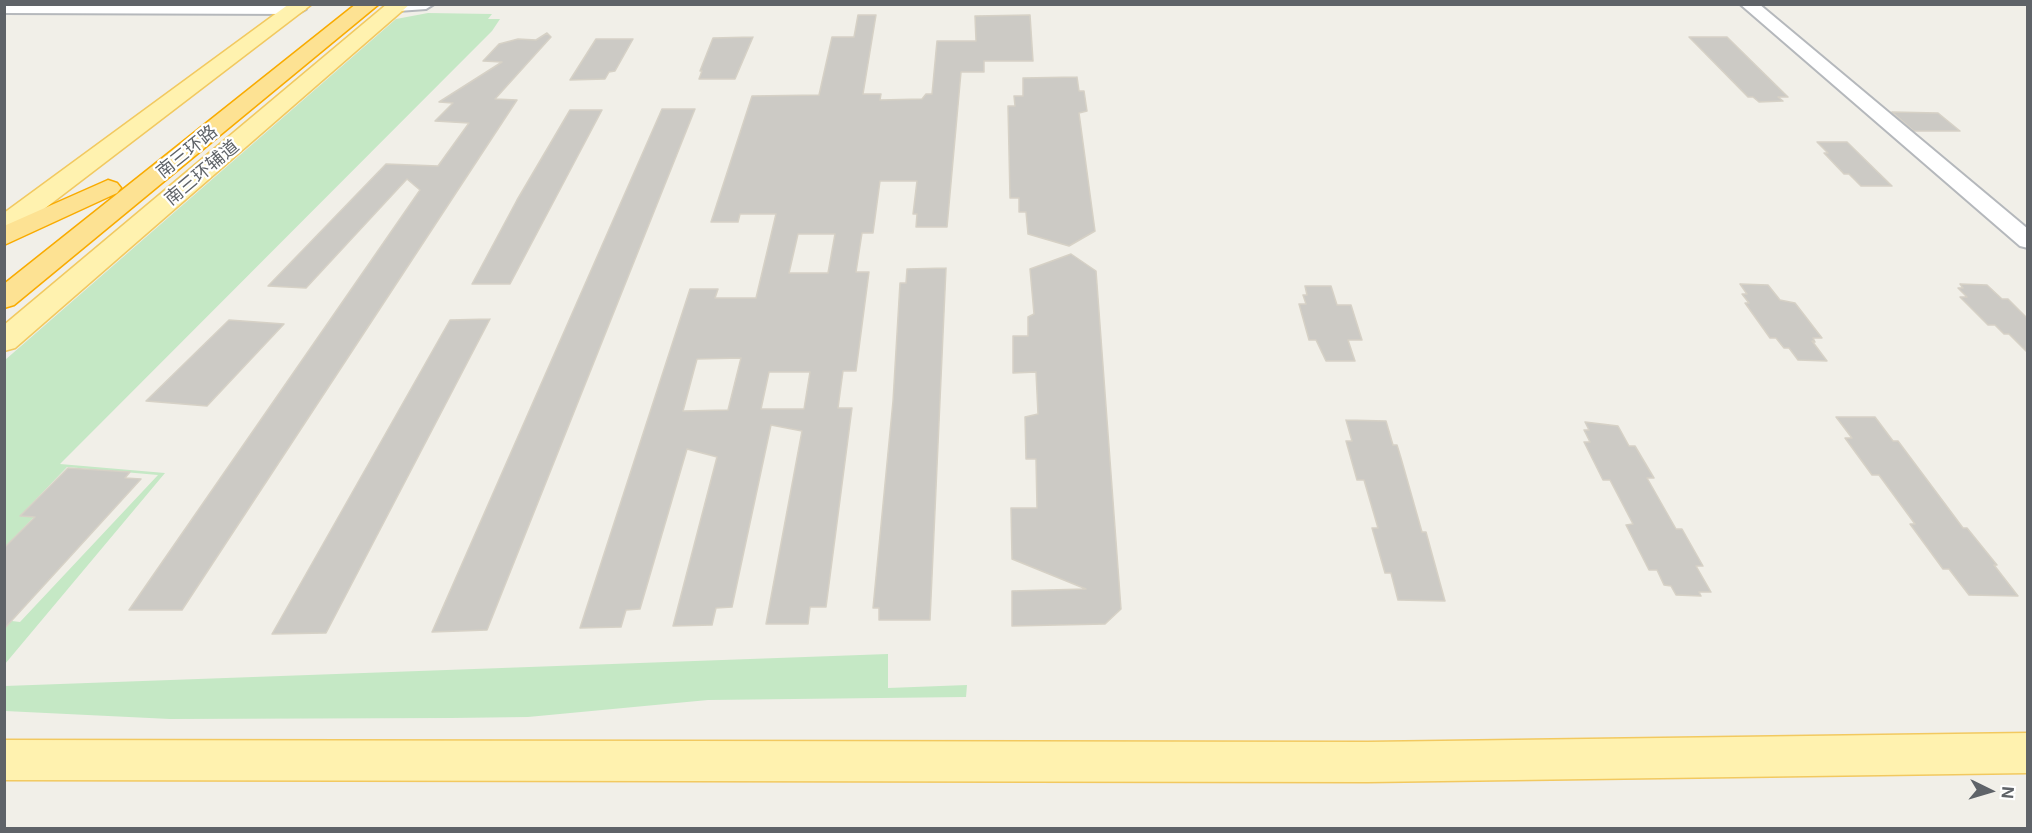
<!DOCTYPE html>
<html>
<head>
<meta charset="utf-8">
<style>
	body { margin:0 }
	#map { position:relative; width:2032px; height:833px; overflow:hidden; background:#f1efe8; font-family:Inter,sans-serif }
	canvas { display:block }
	.frame { position:absolute; inset:0; border:6px solid #5f6368; pointer-events:none }
	.north { position:absolute; left:1960px; top:761px; width:60px; height:60px; -webkit-text-stroke:4px #fff; paint-order:stroke; rotate:95deg; font-size:16px; font-weight:700; line-height:24px; text-align:center; color:#5f6368 }
	.north::after { content:''; display:block; margin:auto; width:21px; height:27px; background:#5f6368; clip-path:polygon(50% 0,100% 100%,50% 72%,0 100%) }
</style>
</head>
<body>
<div id="map">
<canvas width="2032" height="833"></canvas>
<div class="frame"></div>
<div class="north">N</div>
</div>
<script>
const c = document.querySelector('canvas').getContext('2d');
c.lineJoin = 'round';
function fill(path, color) {
  c.fillStyle = color;
  c.fill(path, 'evenodd');
}
function toPath(rows) {
  const path = new Path2D();
  for (const r of rows) {
    path.moveTo(r[0], r[1]);
    for (let i = 2; i < r.length; i += 2) path.lineTo(r[i], r[i + 1]);
  }
  return path;
}
function trace(path, color, width, dash) {
  c.strokeStyle = color;
  c.lineWidth = width;
  c.lineCap = dash ? 'butt' : 'round';
  c.setLineDash(dash || []);
  c.stroke(path);
}
function label(font, color, halo, rows, align = 'center') {
  c.font = font + ' Inter,"Noto Sans SC",sans-serif';
  c.lineWidth = 4.5;
  c.setLineDash([]);
  c.textBaseline = 'middle';
  c.strokeStyle = halo;
  c.fillStyle = color;
  for (const [text, x, y, turn = 0] of rows) {
    c.save();
    c.translate(x, y);
    c.rotate((+turn || 0) * Math.PI / 180);
    c.textAlign = isNaN(turn) ? turn : align;
    if (halo) c.strokeText(text, 0, 0);
    c.fillText(text, 0, 0);
    c.restore();
  }
}
fill(toPath([
	[428,13,492,14,488,19,500,19,492,31,60,464,165,473,5,664,5,626,12,621,20,622,158,475,67,467,20,516,34,517,5,547,5,360,396,19],
	[888,654,888,688,967,685,966,697,708,700,528,717,451,718,170,719,5,711,5,686]
]), '#c5e8c5');
const building = toPath([
	[858,15,876,15,863,94,881,94,880,100,922,99,926,94,932,94,937,41,976,41,975,16,1030,15,1033,61,984,61,984,72,961,72,947,227,916,227,917,214,913,214,917,181,880,181,873,233,862,233,856,272,869,272,856,371,843,371,838,408,852,408,826,607,810,607,808,624,766,624,802,431,771,425,732,607,716,608,712,625,673,626,717,457,687,449,640,609,626,610,621,627,580,628,690,289,718,289,715,298,756,298,776,214,740,214,738,222,711,222,752,96,819,95,832,37,854,37,858,15],
	[798,234,835,234,828,273,789,273,798,234],
	[741,358,728,410,683,411,697,359,741,358],
	[769,372,810,372,804,409,761,409,769,372],
	[547,33,551,37,495,99,517,100,182,610,129,610,420,190,407,179,306,288,268,286,386,164,438,166,469,123,435,121,453,103,439,102,502,62,483,61,499,44,518,39,536,40,547,33],
	[753,37,735,79,699,79,702,71,700,71,713,38,753,37],
	[1689,37,1727,37,1788,97,1778,97,1783,101,1759,102,1753,97,1748,97,1689,37],
	[596,39,633,39,615,71,609,72,605,79,570,80,596,39],
	[1077,77,1079,91,1084,91,1087,111,1079,113,1095,231,1069,246,1028,234,1026,212,1019,212,1019,198,1010,198,1008,106,1015,106,1014,96,1023,96,1023,78,1077,77],
	[662,109,695,109,487,630,432,632,662,109],
	[570,110,602,110,510,284,472,284,517,200,570,110],
	[1892,112,1938,113,1960,131,1914,131,1892,112],
	[1817,142,1847,142,1892,186,1861,186,1849,174,1844,174,1824,153,1828,153,1817,142],
	[1071,254,1096,271,1121,609,1105,624,1012,626,1012,591,1086,589,1012,559,1011,508,1037,508,1036,459,1026,459,1025,417,1038,414,1036,372,1013,373,1013,336,1028,336,1028,317,1034,314,1030,269,1071,254],
	[946,268,930,620,879,620,879,608,873,608,893,401,900,283,906,283,907,269,946,268],
	[1740,284,1768,285,1780,300,1795,303,1822,338,1813,338,1815,342,1812,341,1827,361,1798,360,1789,348,1784,348,1776,338,1770,338,1745,303,1749,303,1742,294,1747,294,1740,284],
	[1960,284,1987,285,2002,299,2008,299,2028,319,2028,353,2009,334,2004,334,1995,325,1988,325,1960,297,1967,297,1958,288,1963,288,1960,284],
	[1305,286,1331,286,1337,305,1351,305,1362,340,1348,340,1355,361,1326,361,1316,340,1309,340,1299,304,1306,304,1303,295,1307,295,1305,286],
	[490,319,326,633,272,634,450,320,490,319],
	[229,320,284,324,207,406,146,401,229,320],
	[1836,417,1875,417,1893,441,1898,441,1963,528,1967,528,1997,565,1994,565,2018,596,1969,595,1949,569,1943,569,1910,524,1915,524,1879,475,1872,475,1845,438,1852,438,1836,417],
	[1346,420,1386,421,1393,445,1397,445,1401,458,1422,532,1426,532,1445,601,1398,600,1391,573,1385,573,1372,528,1378,528,1364,480,1357,480,1346,441,1352,441,1346,420],
	[1585,422,1618,426,1629,446,1635,446,1654,478,1647,478,1676,529,1682,529,1703,566,1696,566,1711,592,1699,592,1701,596,1676,595,1671,586,1664,585,1657,570,1649,570,1626,525,1633,524,1610,480,1603,480,1584,442,1590,442,1584,430,1589,430,1585,422],
	[68,468,130,472,125,478,141,479,4,629,4,548,35,517,20,516,68,468]
]);
fill(building, '#cccac5');
trace(building, '#d6d1c6', 1.5);
const minor = toPath([
	[4,4,300,4,306,9,297,14,4,13,4,4],
	[390,4,434,4,426,9,398,11,392,10,390,4],
	[1740,4,1759,4,2028,229,2028,248,2020,246,1740,4]
]);
const major = toPath([
	[289,4,312,4,14,232,4,234,4,213,289,4],
	[387,4,410,4,15,348,4,351,4,325,387,4],
	[2028,733,2028,773,1368,782,4,780,4,740,1368,742,2028,733]
]);
const highway = toPath([
	[356,4,379,4,14,305,4,308,4,284,356,4],
	[108,180,117,183,121,188,117,193,4,245,4,226,108,180]
]);
trace(minor, '#b5b8bc', 4);
trace(major, '#f2c960', 3);
trace(highway, '#f9ab00', 3);
fill(minor, '#fff');
fill(major, '#fff2af');
fill(highway, '#fde293');
label('18px', '#5f6368', '#fff', [
	["南三环路",187,152,-39],
	["南三环辅道",202,173,-40]
]);
</script>
</body>
</html>
